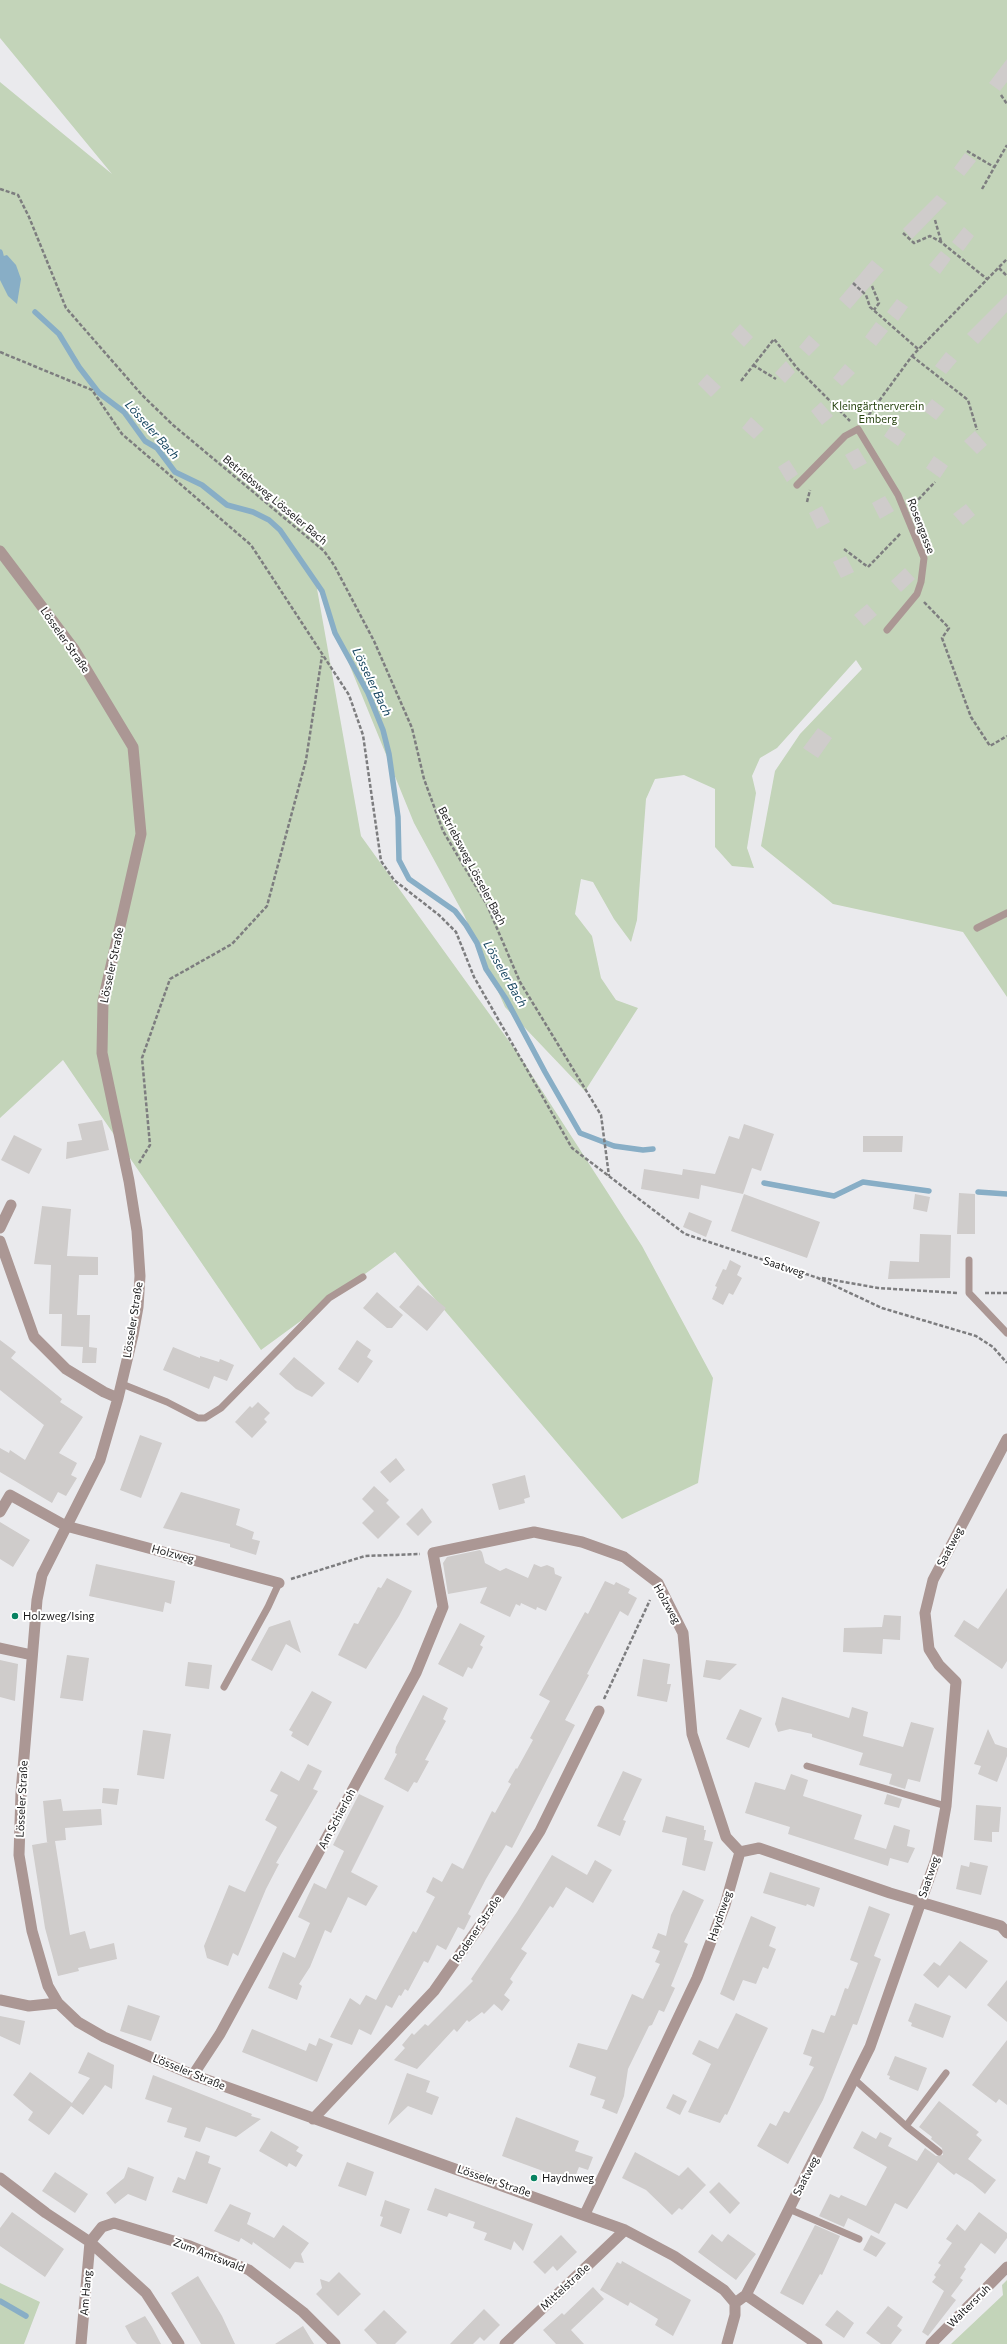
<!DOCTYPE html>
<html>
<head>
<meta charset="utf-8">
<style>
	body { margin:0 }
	canvas { display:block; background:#eaeaed }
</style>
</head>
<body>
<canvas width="1007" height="2344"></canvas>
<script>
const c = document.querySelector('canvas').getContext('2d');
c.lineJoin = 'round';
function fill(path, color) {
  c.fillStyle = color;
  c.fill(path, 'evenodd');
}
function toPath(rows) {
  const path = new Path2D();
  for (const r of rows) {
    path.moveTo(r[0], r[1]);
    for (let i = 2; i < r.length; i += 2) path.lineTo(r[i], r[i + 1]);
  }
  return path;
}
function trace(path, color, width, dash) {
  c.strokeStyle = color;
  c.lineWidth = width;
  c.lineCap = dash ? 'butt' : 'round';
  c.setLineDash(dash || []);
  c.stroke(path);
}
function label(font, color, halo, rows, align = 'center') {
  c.font = font + ' Commissioner,sans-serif';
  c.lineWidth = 4;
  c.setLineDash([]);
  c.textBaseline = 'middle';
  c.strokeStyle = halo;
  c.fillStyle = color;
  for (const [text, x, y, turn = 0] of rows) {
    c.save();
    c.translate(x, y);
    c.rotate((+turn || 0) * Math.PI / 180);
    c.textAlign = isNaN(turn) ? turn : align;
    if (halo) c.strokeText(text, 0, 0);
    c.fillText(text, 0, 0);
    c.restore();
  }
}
fill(toPath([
	[0,0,1007,0,1007,997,963,932,833,904,761,846,775,771,800,734,862,669,856,660,777,748,760,758,752,776,756,793,747,848,754,868,732,866,715,847,715,789,684,775,655,779,646,799,637,920,631,942,614,919,593,882,581,879,575,914,592,936,601,978,616,1000,638,1008,585,1091,505,1007,464,915,414,823,316,583,361,836,519,1055,642,1246,713,1378,698,1483,622,1519,395,1252,261,1350,63,1060,0,1118,0,82,112,174,0,38],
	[1007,2280,1007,2344,951,2344,1003,2295,1002,2285],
	[0,2283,40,2302,24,2344,0,2344]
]), '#c3d4b9');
fill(toPath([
	[7,255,16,265,21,279,17,304,8,296,0,280,0,257]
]), '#88aec6');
trace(toPath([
	[0,252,1,256],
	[35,312,59,334,79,367,99,393,124,412,145,441,157,448,175,472,202,485,227,505,253,512,269,520,280,530,322,591,335,633,368,693,383,730,389,754,398,817,399,860,409,879,455,911,466,925,477,943,486,969,506,999,545,1072,580,1133,614,1146,643,1150,653,1149],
	[764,1183,834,1196,863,1182,929,1191],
	[978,1192,1007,1194],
	[0,2301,26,2316]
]), '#88aec6', 5.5);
fill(toPath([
	[1007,59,1007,82,1000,91,989,83],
	[965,153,976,161,964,176,954,168],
	[937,195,947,203,912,239,903,229],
	[964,227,974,236,963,251,952,242],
	[941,251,951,259,940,274,929,265],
	[872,260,884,270,850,309,839,299],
	[1007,294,1007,312,978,344,967,334],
	[897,299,908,307,898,321,887,312],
	[876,322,888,331,876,346,865,337],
	[740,324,753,337,744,347,731,334],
	[809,335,820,345,809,356,799,347],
	[946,352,957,361,946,374,935,366],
	[786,361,795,372,785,383,775,373],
	[845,364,855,373,842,386,833,378],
	[707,374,721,387,711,397,698,384],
	[932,399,945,409,936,420,923,410],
	[821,402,833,416,822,425,811,411],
	[751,417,764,429,754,439,742,428],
	[892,424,906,434,898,446,884,436],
	[975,431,987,445,977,454,964,441],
	[858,448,867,463,854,470,845,455],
	[934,456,948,466,940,478,926,468],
	[789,460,798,474,787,482,778,467],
	[885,496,894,511,880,519,872,503],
	[966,504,975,515,963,525,953,514],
	[822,506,830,522,817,529,809,513],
	[846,556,854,572,841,578,833,562],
	[905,568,915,579,901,592,891,581],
	[867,604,877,615,864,626,854,615],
	[818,728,832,738,818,758,803,748],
	[102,1120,109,1150,66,1159,67,1142,82,1140,78,1124],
	[744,1124,774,1134,761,1171,752,1168,743,1194,701,1185,699,1199,641,1189,644,1169,682,1175,683,1169,715,1174,729,1136,739,1139],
	[14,1135,42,1149,29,1174,1,1160],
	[863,1136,903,1136,902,1152,863,1152],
	[959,1193,975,1194,975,1234,957,1234],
	[744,1194,820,1222,807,1258,731,1231],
	[915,1194,930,1197,927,1212,913,1209],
	[42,1206,71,1209,67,1256,98,1257,98,1275,79,1275,77,1315,90,1315,89,1347,97,1348,96,1363,82,1363,83,1347,61,1346,62,1314,49,1314,51,1265,34,1264],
	[689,1212,712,1221,706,1237,683,1227],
	[920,1234,951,1235,950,1278,888,1279,890,1261,919,1262],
	[730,1260,741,1266,737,1275,742,1278,733,1295,729,1293,723,1305,712,1299,717,1287,715,1286,723,1269,726,1270],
	[418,1285,446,1308,427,1331,399,1307],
	[377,1292,403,1315,392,1328,387,1328,363,1308],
	[0,1340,16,1352,11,1358,62,1399,60,1402,83,1417,59,1453,77,1463,71,1475,77,1478,66,1496,58,1492,52,1503,0,1472,0,1448,9,1453,10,1450,25,1460,44,1425,0,1390],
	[357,1340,371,1350,367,1357,373,1361,358,1383,338,1369],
	[173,1347,200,1358,200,1356,219,1362,220,1359,234,1365,227,1381,214,1376,209,1389,163,1370],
	[294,1357,325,1383,312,1397,296,1389,279,1374],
	[258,1402,270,1413,264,1419,267,1422,252,1438,235,1422,250,1406,252,1408],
	[140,1435,162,1443,141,1498,120,1490],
	[396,1458,405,1470,390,1483,380,1472],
	[525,1475,530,1497,524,1499,525,1503,499,1510,492,1484],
	[374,1486,389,1500,386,1503,400,1517,378,1539,362,1523,374,1511,362,1499],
	[181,1492,240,1509,236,1525,254,1532,252,1539,260,1541,256,1555,230,1547,230,1544,163,1528],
	[422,1508,432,1522,418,1536,406,1524],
	[0,1522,30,1540,13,1567,0,1559],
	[480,1550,482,1552,485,1563,500,1571,506,1568,528,1578,534,1564,541,1567,547,1565,554,1568,555,1574,562,1577,546,1611,537,1607,536,1610,521,1603,520,1606,516,1604,510,1617,480,1603,487,1587,448,1594,443,1563,447,1557],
	[96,1564,175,1581,171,1604,165,1602,163,1612,89,1596],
	[387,1578,412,1591,399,1616,366,1669,338,1655,354,1623,358,1624,378,1587,381,1588],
	[605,1581,614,1585,616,1582,630,1589,628,1593,637,1598,628,1616,620,1611,587,1674,589,1675,565,1720,575,1725,512,1848,506,1845,486,1879,468,1914,471,1916,464,1930,458,1927,446,1950,437,1945,428,1963,424,1961,408,1991,405,1989,401,1996,399,1995,392,2008,386,2005,371,2035,359,2029,352,2045,330,2037,350,1998,360,2005,366,1995,384,2004,376,2000,413,1931,416,1933,435,1897,426,1892,433,1877,442,1882,452,1863,463,1869,492,1811,495,1813,511,1784,508,1782,516,1768,517,1769,533,1740,530,1738,550,1701,539,1695,585,1612,588,1614],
	[1007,1588,1007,1661,1002,1669,954,1636,964,1620,978,1629],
	[884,1615,901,1616,900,1640,883,1639,882,1654,843,1652,844,1628,882,1627],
	[290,1620,301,1653,286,1644,272,1671,251,1660,269,1627],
	[460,1623,485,1636,480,1645,483,1647,472,1669,468,1667,463,1677,438,1664],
	[67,1655,89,1658,83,1701,60,1698],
	[643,1659,670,1664,667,1684,671,1684,667,1702,637,1696],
	[0,1660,18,1664,15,1701,0,1697],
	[706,1660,737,1664,720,1680,703,1677],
	[188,1662,212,1665,209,1689,185,1686],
	[312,1691,332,1702,308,1746,291,1736,293,1732,289,1730],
	[423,1695,448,1708,443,1719,446,1721,425,1760,429,1761,417,1783,414,1782,408,1792,384,1779,397,1754,395,1753,396,1747],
	[782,1697,849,1718,852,1707,868,1712,863,1736,903,1747,911,1722,934,1728,920,1782,908,1779,905,1789,889,1784,892,1774,859,1765,863,1753,812,1737,812,1734,790,1729,778,1732,775,1724],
	[740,1709,762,1718,749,1748,726,1739],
	[988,1729,995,1744,1007,1748,1007,1756,997,1782,978,1774,981,1766,974,1764],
	[143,1730,171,1734,164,1779,137,1775],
	[308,1764,322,1771,313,1789,318,1791,276,1863,279,1864,266,1889,238,1956,233,1953,228,1966,207,1958,204,1946,229,1885,245,1892,277,1827,265,1820,278,1795,270,1791,281,1771,299,1781],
	[623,1771,642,1779,623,1820,626,1821,620,1836,597,1826],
	[791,1774,808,1780,803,1796,862,1815,854,1839,886,1849,894,1825,910,1830,907,1846,915,1848,908,1863,890,1858,888,1866,788,1834,790,1827,745,1813,755,1782,785,1790],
	[103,1788,119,1789,117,1805,102,1803],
	[359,1794,384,1806,351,1872,378,1886,366,1906,348,1897,331,1933,325,1930,310,1967,299,1984,302,1986,297,2000,268,1988,283,1952,295,1958,310,1923,298,1917,314,1883,326,1889,344,1851,333,1845],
	[887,1794,902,1799,899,1808,884,1804],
	[61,1799,63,1811,101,1809,102,1825,65,1828,66,1840,55,1841,70,1935,85,1931,90,1949,114,1943,117,1959,78,1968,79,1971,58,1976,45,1928,32,1845,49,1842,47,1842,43,1801],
	[976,1805,1001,1807,999,1832,992,1832,992,1842,974,1840],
	[666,1816,704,1826,704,1830,706,1830,704,1840,713,1842,705,1871,682,1865,687,1838,662,1832],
	[552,1855,587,1875,595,1860,612,1870,593,1903,566,1887,553,1908,550,1906,521,1949,527,1953,510,1979,513,1982,504,1995,510,2000,502,2011,494,2004,484,2014,482,2012,469,2022,467,2020,457,2032,454,2029,417,2069,394,2060,405,2048,402,2045,412,2033,414,2035,425,2024,428,2026,473,1981,471,1979,517,1912],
	[970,1862,988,1866,981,1895,956,1889,961,1865,969,1867],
	[770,1872,820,1888,814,1907,807,1904,806,1906,763,1893],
	[683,1890,704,1900,684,1942,688,1944,671,1986,675,1988,664,2012,659,2010,652,2025,649,2026,628,2069,624,2096,617,2114,602,2108,605,2100,590,2095,596,2077,569,2067,578,2043,607,2050,632,1994,643,1999,660,1964,655,1962,660,1951,652,1948,658,1933,666,1936,671,1915],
	[869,1906,890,1914,874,1956,881,1959,857,2025,853,2024,823,2100,788,2164,757,2146,770,2123,776,2126,784,2111,789,2113,814,2067,809,2065,812,2057,803,2054,812,2029,824,2033,831,2015,835,2016,845,1988,848,1989,858,1963,850,1960],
	[751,1916,776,1927,769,1946,776,1949,768,1969,763,1967,756,1984,743,1980,734,2001,720,1994],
	[960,1941,988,1961,966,1989,949,1975,938,1988,923,1975,934,1962,940,1966],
	[1007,1980,1007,2022,987,2005],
	[915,2003,951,2016,943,2038,911,2026,912,2023,908,2021],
	[128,2005,160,2016,151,2041,120,2031],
	[736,2013,768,2028,727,2115,725,2114,720,2123,688,2112,711,2064,692,2054,699,2040,718,2049],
	[0,2016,25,2021,20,2045,0,2036],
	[252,2029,306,2051,309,2043,316,2046,319,2038,333,2044,317,2082,242,2052],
	[1007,2040,1007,2105,999,2099,996,2103,972,2085],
	[88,2052,114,2065,112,2089,105,2085,83,2115,71,2106,49,2135,28,2120,33,2112,13,2095,30,2072,72,2103,90,2078,78,2073],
	[895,2056,927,2068,918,2091,889,2079,890,2076,887,2075],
	[407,2073,430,2081,426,2092,439,2097,432,2115,408,2106,388,2125],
	[153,2075,252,2114,251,2116,261,2119,236,2137,206,2127,200,2142,184,2137,187,2128,167,2122,172,2108,145,2099],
	[673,2094,687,2101,680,2115,666,2108],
	[939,2101,979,2132,976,2135,982,2140,968,2159,996,2180,985,2194,972,2183,956,2173,954,2175,938,2162,907,2209,895,2203,879,2234,848,2218,844,2227,819,2216,830,2194,839,2198,841,2195,866,2206,887,2167,853,2148,862,2131,876,2139,880,2132,892,2138,888,2146,917,2161,925,2148,936,2156,943,2155,942,2148,931,2139,932,2137,919,2127],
	[516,2117,579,2141,575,2151,593,2157,588,2170,579,2167,573,2182,502,2156],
	[271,2131,299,2147,296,2151,303,2155,296,2167,289,2163,287,2167,259,2151],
	[196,2151,210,2156,208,2163,221,2168,207,2204,172,2192,178,2177,185,2180],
	[635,2152,679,2176,688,2167,706,2185,682,2210,679,2208,672,2215,646,2190,622,2178],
	[347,2162,374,2172,366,2196,338,2186],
	[128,2167,154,2177,146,2201,128,2194,115,2204,106,2193,124,2178],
	[55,2172,88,2194,75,2213,42,2191],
	[719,2182,740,2203,730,2214,709,2192],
	[435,2188,533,2224,523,2251,514,2241,511,2250,484,2240,487,2233,473,2228,475,2222,449,2213,447,2217,427,2210],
	[385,2200,410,2209,401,2234,380,2226,383,2217,380,2216],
	[230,2204,251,2213,247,2224,274,2238,283,2225,309,2243,301,2254,304,2263,295,2262,290,2269,253,2242,252,2245,241,2238,239,2242,214,2231],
	[12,2212,64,2249,45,2277,0,2246,0,2228],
	[979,2212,1007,2233,1007,2238,995,2254,981,2243,964,2267,966,2269,960,2278,963,2280,951,2296,956,2300,928,2336,922,2332,944,2291,932,2282,936,2277,934,2275,941,2265,938,2263,952,2243,946,2239,957,2224,965,2231],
	[815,2225,840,2236,822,2275,820,2274,803,2305,780,2293],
	[712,2234,722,2242,728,2234,756,2254,736,2280,698,2252],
	[561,2235,577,2252,557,2271,553,2266,545,2274,533,2262],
	[871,2235,886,2243,876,2257,863,2250],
	[622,2261,691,2300,673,2336,655,2325,658,2319,630,2302,628,2306,600,2290,617,2262,621,2264],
	[339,2272,361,2294,338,2316,316,2294,322,2288,320,2279,329,2282],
	[198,2276,222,2316,235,2344,201,2344,171,2293],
	[593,2287,604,2299,571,2330,584,2344,556,2344,543,2330,562,2313,564,2315],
	[888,2306,903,2317,897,2326,902,2330,891,2344,881,2344,866,2333],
	[484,2309,500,2325,484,2341,480,2337,473,2344,450,2344],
	[384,2310,407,2332,395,2344,377,2344,364,2330],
	[837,2310,854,2323,844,2338,825,2325],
	[145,2316,152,2327,161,2344,137,2344,132,2339,125,2326],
	[303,2326,314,2344,275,2344]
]), '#cfcccb');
trace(toPath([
	[1001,95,1007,104],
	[967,151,994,167],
	[0,189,18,195,29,217,66,308,142,395,173,425,324,551,334,565,374,641,412,728,424,779,443,831,487,905,520,982,601,1115,609,1176],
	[982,189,1007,145],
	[935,220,941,241],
	[903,233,914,243,930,236,941,242,987,279],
	[999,268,1007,276],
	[853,283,866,295,870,307,918,349],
	[872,286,879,303,874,310],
	[0,352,92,390,122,434,251,545,349,695,363,735,381,861,394,880,439,915,456,932,474,977,572,1148,685,1234,818,1278,882,1308,976,1336,993,1347,1007,1363],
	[912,356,968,400,977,430],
	[753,365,776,379],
	[741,381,774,339,797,368,850,421],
	[865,420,912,356,1007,259],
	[807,502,810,490],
	[914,504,935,482],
	[844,549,868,567,901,533],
	[924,602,949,628,942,638,971,717,990,746,1007,736],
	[139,1163,150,1145,142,1058,170,979,232,944,267,906,306,760,322,656],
	[822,1278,878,1288,958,1293],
	[985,1293,1007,1293],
	[291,1579,365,1556,420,1554],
	[604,1699,650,1600]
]), '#7d7d7f', 2.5, [4, 2]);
trace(toPath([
	[797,485,845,436,858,429,898,495,924,558,921,582,917,594,887,630],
	[977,928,1007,913],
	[969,1260,969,1293,1007,1333],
	[122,1384,167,1402,198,1418,205,1418,221,1408,329,1298,363,1277],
	[224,1687,268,1607,279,1583],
	[807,1766,946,1806],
	[854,2079,906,2126,939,2152],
	[906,2126,946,2073],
	[789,2209,859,2239]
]), '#ab9794', 7);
trace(toPath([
	[0,551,74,649,133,747,141,834,103,1001,102,1053,129,1181,137,1231,140,1276,138,1307,133,1335,118,1398,100,1460,42,1575,37,1600,21,1793,19,1855,32,1931,48,1986,58,2003,78,2022,104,2037,193,2075,625,2230,674,2256,724,2290,735,2303,735,2315,727,2344],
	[0,1228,11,1205],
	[0,1241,34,1337,66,1369,104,1392,118,1398],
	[0,1512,10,1495,66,1526,279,1583],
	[0,1648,32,1655],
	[0,2000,29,2006,58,2003],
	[193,2075,220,2034,416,1673,443,1607,433,1553,534,1532,582,1542,624,1557,658,1583,683,1633,692,1734,726,1837,740,1852],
	[313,2119,434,1991,479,1927,540,1831,599,1711],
	[0,2178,46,2213,90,2242,146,2293,179,2344],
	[585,2214,697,1978,725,1905,740,1852,759,1848,890,1893,1001,1926,1007,1933],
	[746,2295,817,2344],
	[735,2303,746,2295,870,2047,937,1856,946,1806,956,1682,939,1665,929,1649,925,1613,933,1580,1007,1439],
	[81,2344,90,2242,102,2227,114,2223,190,2246,249,2270,303,2312,335,2344],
	[505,2344,625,2230],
	[931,2344,1007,2267]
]), '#ab9794', 11);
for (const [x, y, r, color] of [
	[15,1616,4,"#078261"],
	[534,2178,4,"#078261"]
]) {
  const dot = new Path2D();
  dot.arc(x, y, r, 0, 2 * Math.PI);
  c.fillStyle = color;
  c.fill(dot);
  trace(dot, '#fff', 1.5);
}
label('11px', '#284411', '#fff', [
	["Kleingärtnerverein",878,406],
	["Emberg",878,419]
]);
label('11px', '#1a1a1b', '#fff', [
	["Betriebsweg Lösseler Bach",275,500,40],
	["Rosengasse",921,526,69],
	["Lösseler Straße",65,640,55],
	["Betriebsweg Lösseler Bach",472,866,62],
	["Lösseler Straße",112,965,-78],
	["Saatweg",784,1267,18],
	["Lösseler Straße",133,1320,-81],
	["Saatweg",950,1547,-62],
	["Holzweg",173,1554,15],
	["Holzweg",667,1604,61],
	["Lösseler Straße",22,1799,-87],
	["Am Schierloh",337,1819,-62],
	["Saatweg",929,1877,-71],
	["Haydnweg",720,1916,-71],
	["Rodener Straße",477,1929,-56],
	["Lösseler Straße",189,2072,22],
	["Saatweg",806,2176,-63],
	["Lösseler Straße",494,2181,19],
	["Zum Amtswald",209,2255,21],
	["Mittelstraße",565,2287,-43],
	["Am Hang",86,2293,-85],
	["Waltersruh",969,2306,-45]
]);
label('11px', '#1a1a1b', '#fff', [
	["Holzweg/Ising",23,1616],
	["Haydnweg",542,2178]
], 'left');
label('italic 12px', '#16455f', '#fff', [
	["Lösseler Bach",152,430,48],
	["Lösseler Bach",372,682,64],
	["Lösseler Bach",505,974,60]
]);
</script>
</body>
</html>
